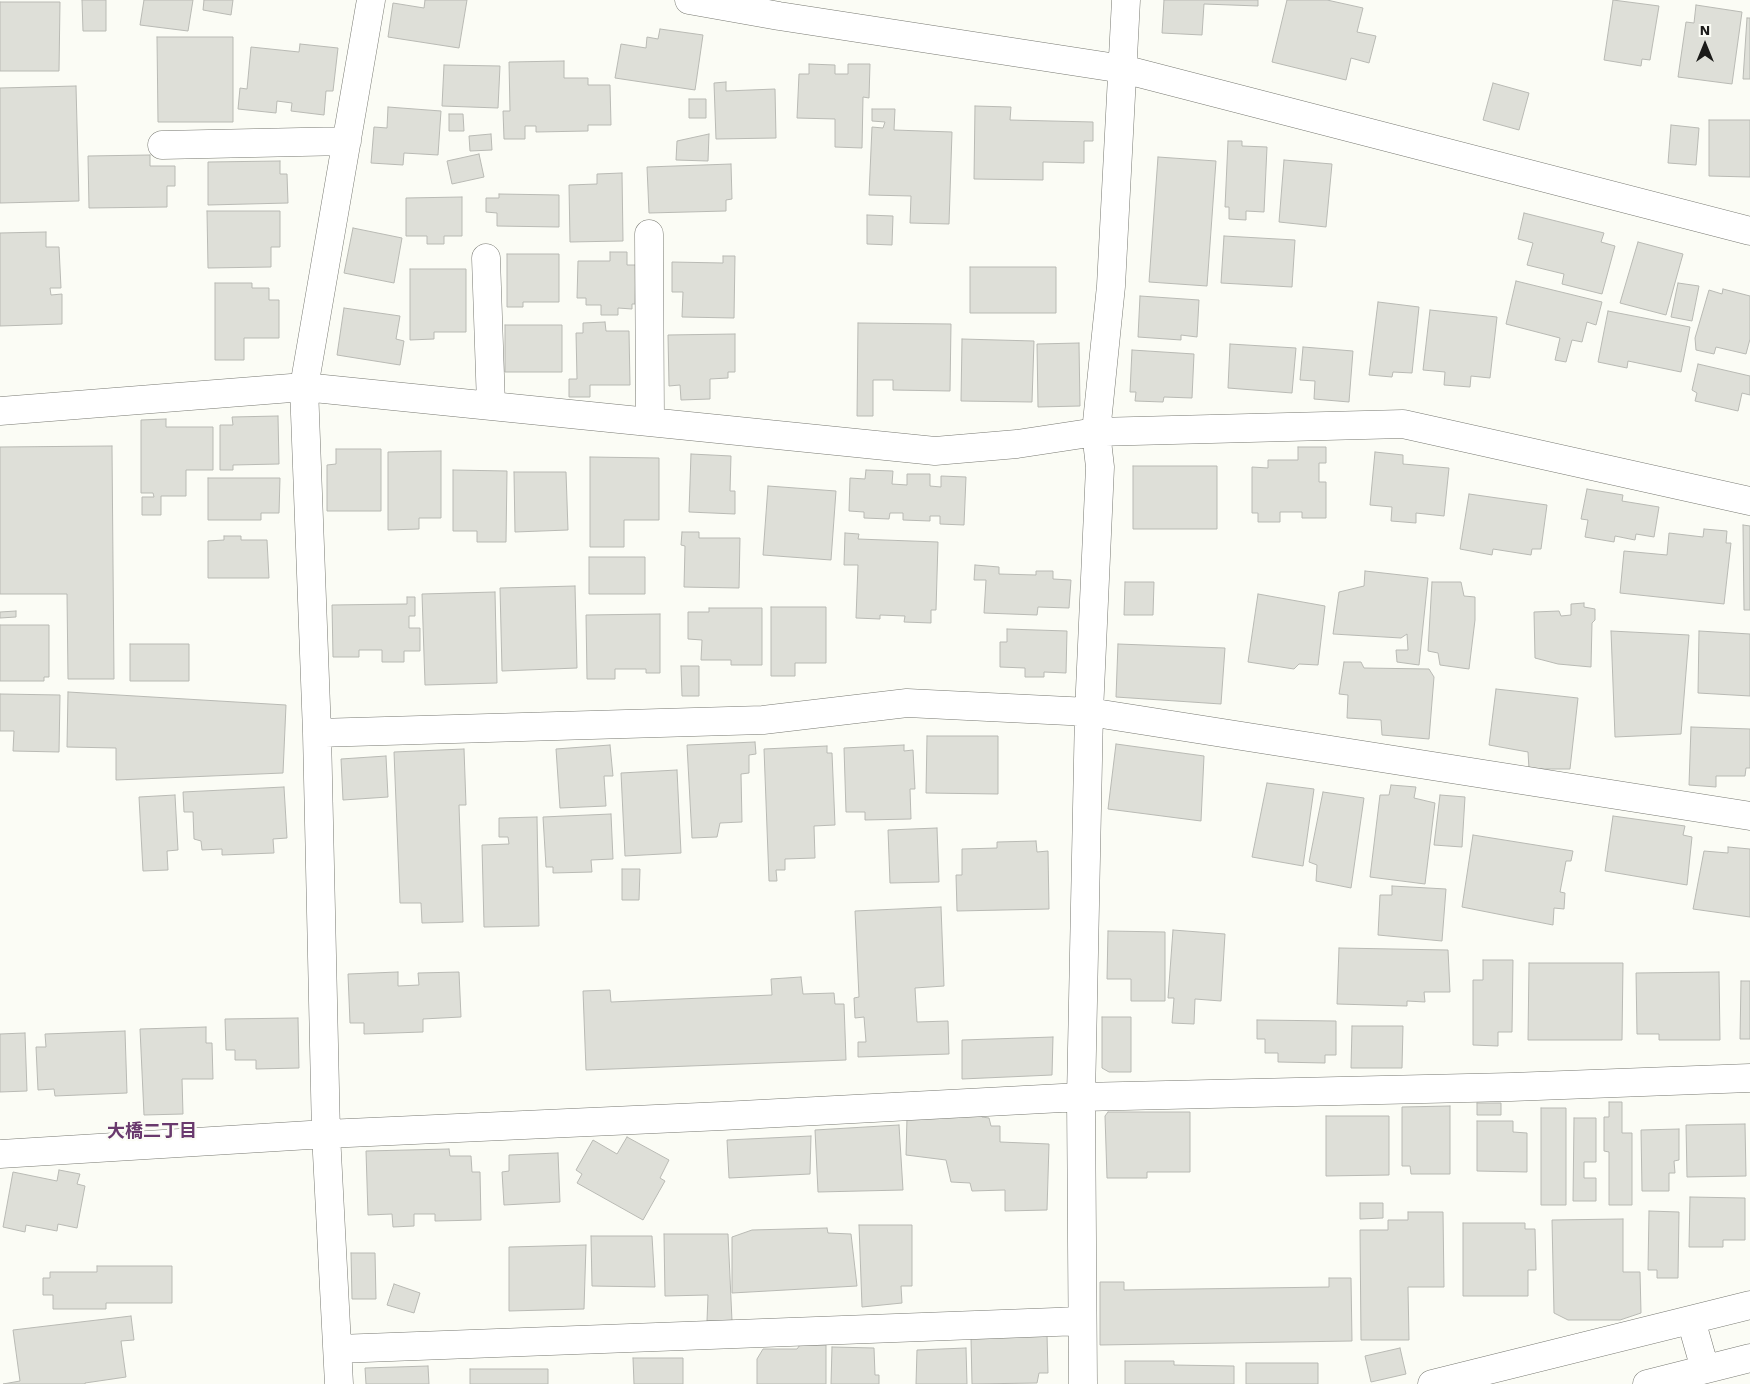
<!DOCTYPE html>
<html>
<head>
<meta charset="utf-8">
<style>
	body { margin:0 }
	#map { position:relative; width:1750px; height:1384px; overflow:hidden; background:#fbfcf5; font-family:"Work Sans",sans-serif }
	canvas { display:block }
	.north { position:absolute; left:1680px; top:20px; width:50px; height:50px; -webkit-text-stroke:4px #fbfcf5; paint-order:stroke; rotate:0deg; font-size:14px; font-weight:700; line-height:20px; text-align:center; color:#1b1b19 }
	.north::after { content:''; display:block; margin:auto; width:18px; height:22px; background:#1b1b19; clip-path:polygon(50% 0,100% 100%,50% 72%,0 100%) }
</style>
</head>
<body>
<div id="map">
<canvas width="1750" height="1384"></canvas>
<div class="north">N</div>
</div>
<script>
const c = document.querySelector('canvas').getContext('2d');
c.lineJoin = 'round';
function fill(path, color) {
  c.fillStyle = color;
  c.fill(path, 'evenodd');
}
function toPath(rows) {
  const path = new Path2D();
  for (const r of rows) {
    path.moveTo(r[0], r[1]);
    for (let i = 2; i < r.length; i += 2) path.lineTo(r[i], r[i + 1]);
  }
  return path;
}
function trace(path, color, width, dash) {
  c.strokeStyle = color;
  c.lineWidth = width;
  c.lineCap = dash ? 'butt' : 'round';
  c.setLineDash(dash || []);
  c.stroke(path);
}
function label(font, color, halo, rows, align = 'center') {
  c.font = font + ' "Work Sans","Noto Sans JP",sans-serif';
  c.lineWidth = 4.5;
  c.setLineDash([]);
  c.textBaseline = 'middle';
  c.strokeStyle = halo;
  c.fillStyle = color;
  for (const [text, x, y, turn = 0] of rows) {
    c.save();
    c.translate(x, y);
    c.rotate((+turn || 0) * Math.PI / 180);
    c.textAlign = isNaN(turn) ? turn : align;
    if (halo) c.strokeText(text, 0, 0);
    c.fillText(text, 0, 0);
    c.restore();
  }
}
const building = toPath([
	[82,0,106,0,106,31,83,31,82,0],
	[144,0,193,0,188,31,140,25,144,0],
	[204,0,233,0,231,15,203,10,204,0],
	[425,0,467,0,459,48,388,37,393,3,424,8,425,0],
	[1164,0,1258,0,1258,6,1204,4,1202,35,1162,33,1164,0],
	[1287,0,1327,0,1363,8,1357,32,1376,36,1369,63,1351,58,1346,80,1272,62,1287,0],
	[1613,0,1659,6,1650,60,1642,59,1641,66,1604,60,1613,0],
	[0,2,60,2,59,71,0,71,0,2],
	[1696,5,1742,12,1732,84,1678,77,1686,22,1694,23,1696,5],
	[1747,18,1750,18,1750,79,1743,79,1747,18],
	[660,29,703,35,695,90,615,78,621,44,646,48,647,37,658,39,660,29],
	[157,37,233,37,233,122,158,122,157,37],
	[300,44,338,48,333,91,326,91,324,115,291,111,292,103,277,101,276,113,238,109,240,88,247,89,251,47,299,52,300,44],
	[564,61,564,78,588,78,588,85,610,85,611,125,588,125,588,131,536,132,536,126,525,126,525,139,504,139,503,111,510,111,509,62,564,61],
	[809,64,835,65,835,74,848,74,848,64,870,64,869,98,863,97,862,148,835,147,835,119,797,118,799,74,809,74,809,64],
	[444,65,500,66,498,108,442,106,444,65],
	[726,82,726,91,775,89,776,138,716,139,714,83,726,82],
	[1493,83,1529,93,1519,130,1483,120,1493,83],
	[76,86,79,201,0,203,0,88,76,86],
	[689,99,706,99,706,118,689,118,689,99],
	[975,106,1011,107,1010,120,1093,122,1093,141,1084,141,1084,163,1043,162,1043,180,974,179,975,106],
	[388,107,441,111,438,155,404,153,403,165,371,163,374,127,387,128,388,107],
	[872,109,895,109,894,130,952,132,949,224,910,223,911,196,869,195,872,127,883,128,885,122,872,121,872,109],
	[449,114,463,114,464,131,449,131,449,114],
	[1709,120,1750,120,1750,177,1709,176,1709,120],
	[1671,125,1699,128,1696,165,1668,163,1671,125],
	[491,134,492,150,470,151,469,136,491,134],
	[709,134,708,161,676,160,677,141,709,134],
	[1228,141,1242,141,1242,146,1267,147,1264,212,1246,211,1246,220,1229,219,1229,207,1225,207,1228,141],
	[479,154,484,177,452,184,447,161,479,154],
	[150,155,150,166,175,166,175,186,167,186,167,207,89,208,88,156,150,155],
	[1158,157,1216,161,1207,286,1149,282,1158,157],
	[1284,160,1332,164,1326,227,1279,222,1284,160],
	[280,161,280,174,287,174,288,203,208,205,208,162,280,161],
	[731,164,732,199,726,200,726,211,649,213,647,167,731,164],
	[622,173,623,241,570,242,569,185,597,184,597,174,622,173],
	[499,194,559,195,559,227,497,226,497,213,486,212,486,198,499,198,499,194],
	[462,197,462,236,444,236,444,244,427,244,427,236,406,236,406,198,462,197],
	[207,211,280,211,280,247,271,247,271,267,208,268,207,211],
	[1524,213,1604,233,1601,242,1615,246,1602,294,1562,284,1564,274,1527,265,1533,243,1518,239,1524,213],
	[867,215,893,216,892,245,867,244,867,215],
	[353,228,402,238,394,283,344,273,353,228],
	[46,232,46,247,59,247,61,288,50,288,51,295,62,294,62,324,0,326,0,233,46,232],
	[1224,236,1295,240,1292,287,1221,283,1224,236],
	[1638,242,1683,254,1666,315,1620,303,1638,242],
	[610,252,627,252,627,265,636,265,635,304,632,304,632,309,618,308,618,315,601,315,601,305,586,305,586,298,577,298,578,261,610,261,610,252],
	[507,254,559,254,559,302,523,302,523,307,507,307,507,254],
	[723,256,735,256,734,318,682,317,683,292,672,292,672,262,723,263,723,256],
	[970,267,1056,267,1056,313,970,313,970,267],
	[410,269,466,269,466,332,434,332,434,339,410,340,410,269],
	[1516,281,1602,302,1596,325,1587,322,1582,342,1572,340,1566,362,1555,360,1560,338,1506,324,1516,281],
	[215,283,252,283,252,288,269,288,269,300,279,300,279,338,244,338,244,360,215,360,215,283],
	[1678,283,1699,286,1692,321,1671,317,1678,283],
	[1723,289,1750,296,1750,339,1746,354,1716,347,1714,354,1696,350,1695,338,1709,290,1722,294,1723,289],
	[1140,296,1199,300,1197,337,1181,335,1181,340,1138,337,1140,296],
	[1378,302,1419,307,1412,373,1393,372,1392,377,1369,375,1378,302],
	[344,308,400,316,396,339,404,341,400,365,337,355,344,308],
	[1430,310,1497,317,1490,378,1471,376,1470,387,1444,385,1445,372,1423,370,1430,310],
	[1608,311,1690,327,1681,372,1628,361,1627,368,1598,362,1608,311],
	[605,322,606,331,629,331,630,385,590,385,590,397,569,397,569,379,577,379,576,333,583,333,583,323,605,322],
	[858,323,951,324,950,391,893,390,893,380,873,380,873,416,857,416,858,323],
	[505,325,562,325,562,372,505,372,505,325],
	[735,334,735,372,728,372,728,378,710,379,710,399,681,400,680,385,669,386,668,335,735,334],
	[962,339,1034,341,1032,402,961,401,962,339],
	[1079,343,1080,406,1038,407,1037,344,1079,343],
	[1230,344,1296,348,1292,393,1228,388,1230,344],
	[1303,347,1353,351,1349,402,1314,399,1315,381,1300,380,1303,347],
	[1132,350,1194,354,1192,398,1164,397,1163,402,1135,401,1136,392,1130,392,1132,350],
	[1698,364,1750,376,1750,395,1742,393,1738,411,1695,401,1697,393,1692,390,1698,364],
	[278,416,279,464,233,465,233,470,220,470,220,425,233,425,232,417,278,416],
	[166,419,166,427,213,427,213,470,186,470,186,496,161,496,161,515,142,515,142,497,154,497,153,493,141,493,141,420,166,419],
	[112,446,114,679,68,679,67,594,0,594,0,447,112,446],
	[1298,447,1326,447,1326,463,1319,463,1319,482,1326,482,1326,518,1302,518,1302,512,1280,512,1280,522,1258,522,1258,513,1252,513,1252,467,1268,468,1268,460,1298,460,1298,447],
	[336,449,381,449,381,511,327,511,327,465,336,464,336,449],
	[441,451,441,518,419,518,419,529,388,530,388,452,441,451],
	[1375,452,1403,455,1403,464,1449,468,1444,516,1416,513,1416,523,1391,521,1392,507,1370,505,1375,452],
	[691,454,731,456,730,491,735,491,735,514,689,512,691,454],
	[590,457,659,458,659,520,624,520,624,547,590,547,590,457],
	[1133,466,1217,466,1217,529,1133,529,1133,466],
	[453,470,507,471,506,542,477,542,477,531,453,531,453,470],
	[866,470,893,471,892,484,907,485,907,474,930,474,930,486,941,487,941,476,966,477,964,525,940,524,940,516,930,516,930,521,903,520,903,513,890,513,889,519,864,518,864,512,849,511,850,478,865,479,866,470],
	[514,472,566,472,568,530,515,532,514,472],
	[208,478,280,478,279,513,261,513,261,520,208,520,208,478],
	[768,486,836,491,831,560,763,555,768,486],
	[1587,489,1623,495,1622,501,1659,507,1654,537,1636,534,1635,540,1615,536,1614,542,1585,537,1588,520,1581,519,1587,489],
	[1469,494,1547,505,1541,549,1532,549,1531,555,1493,549,1492,555,1460,549,1469,494],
	[1743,525,1750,526,1750,610,1744,610,1743,525],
	[1704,529,1727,531,1726,543,1731,543,1724,604,1620,593,1624,551,1667,555,1669,533,1703,537,1704,529],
	[682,532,699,532,699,538,740,538,739,588,684,587,685,546,681,545,682,532],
	[845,533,859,534,858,539,938,542,936,610,931,610,931,623,904,622,905,616,880,615,880,619,856,618,858,565,844,565,845,533],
	[224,536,241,536,241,540,267,540,269,578,208,578,208,541,224,540,224,536],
	[589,557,645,557,645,594,589,594,589,557],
	[975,565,999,567,999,574,1036,575,1036,571,1053,571,1053,579,1071,580,1069,608,1038,607,1037,615,984,613,986,580,974,580,975,565],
	[1365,571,1428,578,1419,665,1397,662,1396,650,1408,650,1407,634,1401,638,1333,634,1339,592,1364,586,1365,571],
	[1125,582,1154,582,1153,615,1124,615,1125,582],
	[1432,582,1461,582,1464,596,1475,597,1475,620,1469,669,1440,665,1438,653,1428,651,1432,582],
	[575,586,577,668,502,671,500,588,575,586],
	[495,592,497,683,425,685,422,594,495,592],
	[1258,594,1325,606,1318,665,1299,664,1294,669,1248,662,1258,594],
	[407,597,415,597,415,616,409,616,409,628,420,628,420,651,404,651,404,662,382,662,382,650,359,650,359,657,333,657,332,605,407,604,407,597],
	[1584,603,1584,607,1595,609,1595,620,1592,623,1591,667,1558,664,1535,658,1534,612,1559,611,1561,616,1571,615,1571,604,1584,603],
	[771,607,826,607,826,663,795,663,795,676,771,676,771,607],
	[709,608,762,608,762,665,731,665,731,660,701,660,702,640,688,639,688,612,709,612,709,608],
	[16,611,16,617,0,618,0,612,16,611],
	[660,614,660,673,646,673,646,669,615,669,615,679,587,679,586,615,660,614],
	[0,625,49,625,49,677,44,677,44,681,0,681,0,625],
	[1007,629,1067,631,1066,673,1044,672,1044,677,1025,677,1025,668,1000,667,1000,642,1007,642,1007,629],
	[1611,631,1689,635,1681,734,1615,737,1611,631],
	[1699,631,1750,634,1750,696,1698,693,1699,631],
	[130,644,189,644,189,681,130,681,130,644],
	[1118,644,1225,648,1221,704,1116,697,1118,644],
	[1344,662,1361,662,1364,668,1429,669,1434,677,1429,739,1382,735,1381,720,1347,718,1348,695,1339,694,1344,662],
	[681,666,699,666,699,696,682,696,681,666],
	[1496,689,1578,698,1570,769,1529,769,1528,752,1489,745,1496,689],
	[68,692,286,705,283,773,116,780,116,748,67,747,68,692],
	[0,694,60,695,59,752,13,751,14,731,0,731,0,694],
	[1691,727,1750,729,1750,768,1746,768,1745,776,1716,776,1716,787,1689,785,1691,727],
	[927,736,998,736,998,794,926,793,927,736],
	[755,742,756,754,749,755,749,773,741,774,742,822,720,823,717,837,692,838,687,745,755,742],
	[1116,744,1204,756,1201,821,1108,809,1116,744],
	[610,745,613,776,604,776,606,806,560,808,556,749,610,745],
	[904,745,904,751,913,750,915,789,910,789,911,819,865,820,865,812,846,812,844,748,904,745],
	[827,746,827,753,832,753,835,825,814,826,815,858,785,859,785,870,776,870,777,881,769,881,764,749,827,746],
	[464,749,466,805,459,805,463,922,422,923,421,903,400,903,394,752,464,749],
	[386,756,388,797,343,800,341,759,386,756],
	[677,770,681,853,625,856,621,773,677,770],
	[1267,783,1314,789,1303,866,1252,857,1267,783],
	[1391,785,1416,787,1414,798,1435,803,1425,884,1370,877,1380,795,1389,795,1391,785],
	[284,787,287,838,273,839,274,853,222,855,222,849,202,850,201,841,194,839,193,812,184,812,183,792,284,787],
	[1323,792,1364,798,1351,888,1316,881,1317,865,1309,862,1323,792],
	[175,795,178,850,167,851,168,870,143,871,139,797,175,795],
	[1440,795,1465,797,1462,847,1434,845,1440,795],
	[611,814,613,859,591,860,592,872,553,873,553,867,546,867,543,817,611,814],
	[1613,816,1685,826,1683,835,1692,837,1687,885,1605,871,1613,816],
	[537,817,539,926,484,927,482,845,509,844,508,837,499,837,499,818,537,817],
	[937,828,939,882,890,883,888,830,937,828],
	[1473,835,1573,851,1571,861,1566,861,1560,892,1565,893,1564,909,1554,908,1553,925,1462,907,1473,835],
	[1036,841,1037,852,1048,851,1049,909,957,911,956,875,962,875,962,849,997,848,997,842,1036,841],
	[1728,847,1750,849,1750,917,1693,909,1704,851,1728,853,1728,847],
	[622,869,640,869,639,900,622,900,622,869],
	[1392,886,1446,889,1442,941,1378,935,1380,895,1392,895,1392,886],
	[941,907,944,986,915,988,917,1022,948,1021,949,1054,858,1057,858,1042,866,1042,864,1017,855,1018,854,998,859,997,855,911,941,907],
	[1173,930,1225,934,1221,1001,1195,999,1194,1024,1172,1023,1174,998,1168,998,1173,930],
	[1108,931,1165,932,1165,1001,1131,1001,1131,979,1107,979,1108,931],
	[1339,948,1448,950,1450,992,1424,992,1425,1002,1407,1001,1407,1006,1337,1004,1339,948],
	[1483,960,1513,960,1512,1032,1498,1032,1498,1046,1473,1045,1473,980,1483,980,1483,960],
	[1529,963,1623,963,1622,1040,1528,1040,1529,963],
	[398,972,398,986,419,985,418,973,459,972,461,1017,423,1019,423,1032,364,1034,364,1023,350,1023,348,974,398,972],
	[1719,972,1720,1040,1659,1040,1659,1034,1637,1034,1636,973,1719,972],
	[801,977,803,994,834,993,835,1004,844,1004,846,1060,586,1070,583,991,610,990,611,1002,772,995,771,979,801,977],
	[1741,981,1750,981,1750,1039,1740,1039,1741,981],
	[1102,1017,1131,1017,1131,1072,1109,1072,1102,1068,1102,1017],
	[298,1018,299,1068,256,1069,256,1060,235,1060,235,1050,226,1050,225,1019,298,1018],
	[1257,1020,1336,1021,1336,1055,1325,1055,1325,1063,1278,1062,1278,1053,1265,1053,1265,1039,1257,1039,1257,1020],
	[1352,1026,1403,1026,1402,1068,1351,1068,1352,1026],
	[206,1027,206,1043,212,1043,213,1079,182,1079,183,1114,144,1115,140,1029,206,1027],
	[125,1031,127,1093,55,1096,54,1089,38,1090,36,1047,46,1047,45,1034,125,1031],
	[25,1033,27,1091,0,1092,0,1034,25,1033],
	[1053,1037,1052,1075,962,1079,962,1040,1053,1037],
	[1609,1102,1622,1102,1622,1133,1632,1133,1632,1205,1609,1205,1609,1152,1604,1151,1604,1117,1609,1117,1609,1102],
	[1477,1103,1501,1103,1501,1115,1477,1115,1477,1103],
	[1450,1106,1450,1174,1411,1174,1410,1166,1402,1166,1402,1107,1450,1106],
	[1541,1108,1566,1108,1566,1205,1541,1205,1541,1108],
	[979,1112,982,1117,989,1118,991,1126,1000,1126,1000,1142,1049,1144,1047,1210,1005,1211,1005,1190,972,1191,970,1183,951,1182,946,1160,906,1155,907,1118,979,1112],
	[1108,1112,1190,1112,1190,1172,1147,1172,1147,1178,1107,1178,1105,1116,1108,1112],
	[1326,1116,1389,1116,1389,1175,1326,1176,1326,1116],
	[1574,1118,1596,1118,1596,1162,1584,1162,1584,1178,1596,1178,1596,1201,1573,1201,1574,1118],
	[1477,1121,1513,1121,1513,1132,1527,1133,1527,1172,1477,1171,1477,1121],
	[1745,1124,1746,1176,1687,1177,1686,1125,1745,1124],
	[899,1125,903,1190,818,1192,815,1130,899,1125],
	[1679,1129,1679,1160,1674,1161,1675,1173,1669,1173,1669,1191,1642,1191,1641,1130,1679,1129],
	[811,1136,810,1174,729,1178,727,1140,811,1136],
	[627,1137,669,1160,660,1178,665,1181,643,1220,577,1183,582,1174,576,1170,593,1140,617,1154,627,1137],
	[449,1149,450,1156,471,1156,472,1172,480,1172,481,1220,435,1221,435,1214,414,1214,414,1226,393,1227,392,1214,368,1215,366,1151,449,1149],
	[558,1153,560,1202,504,1205,502,1172,509,1171,509,1155,558,1153],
	[59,1170,80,1174,77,1184,85,1186,77,1228,58,1224,57,1231,26,1225,25,1232,3,1227,13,1172,57,1181,59,1170],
	[1690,1197,1745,1198,1745,1240,1723,1240,1723,1247,1689,1247,1690,1197],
	[1360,1203,1383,1203,1383,1218,1360,1219,1360,1203],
	[1649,1211,1679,1212,1678,1278,1657,1278,1657,1270,1648,1270,1649,1211],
	[1408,1212,1443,1212,1444,1287,1408,1287,1409,1340,1361,1340,1360,1230,1388,1230,1388,1220,1408,1220,1408,1212],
	[1623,1219,1623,1272,1640,1272,1641,1313,1620,1320,1568,1320,1554,1313,1552,1220,1623,1219],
	[1463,1223,1525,1223,1525,1229,1535,1229,1536,1270,1528,1270,1528,1296,1463,1296,1463,1223],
	[859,1225,912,1225,912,1286,901,1286,902,1303,862,1307,859,1225],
	[827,1228,828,1233,851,1234,857,1286,732,1293,732,1237,752,1230,827,1228],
	[664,1234,728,1234,732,1321,707,1321,708,1295,665,1296,664,1234],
	[591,1236,652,1236,655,1287,592,1286,591,1236],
	[586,1245,584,1309,509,1311,509,1247,586,1245],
	[351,1253,375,1253,376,1299,352,1299,351,1253],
	[97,1266,172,1266,172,1303,106,1303,106,1309,53,1309,53,1295,43,1295,43,1278,50,1278,50,1272,97,1272,97,1266],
	[1329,1278,1351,1278,1352,1341,1100,1345,1100,1282,1124,1282,1124,1290,1329,1287,1329,1278],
	[394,1284,420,1293,414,1313,387,1305,394,1284],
	[131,1316,134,1340,121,1341,126,1377,85,1383,85,1384,3,1384,20,1381,13,1330,131,1316],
	[1047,1334,1048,1373,1039,1373,1037,1383,972,1384,971,1338,1047,1334],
	[800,1345,826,1345,826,1384,757,1384,757,1359,763,1349,797,1349,800,1345],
	[832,1347,874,1348,875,1375,879,1375,879,1384,831,1384,832,1347],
	[966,1348,967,1384,916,1384,917,1350,966,1348],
	[1400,1348,1406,1374,1371,1382,1365,1356,1400,1348],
	[633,1358,683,1358,683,1384,634,1384,633,1358],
	[1125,1361,1174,1361,1174,1365,1234,1366,1234,1384,1125,1384,1125,1361],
	[1246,1363,1318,1363,1318,1384,1246,1384,1246,1363],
	[428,1366,429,1384,366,1384,365,1368,428,1366],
	[470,1369,548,1369,548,1384,470,1384,470,1369]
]);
fill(building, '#dedfd8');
trace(building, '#b9bab4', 1);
const minor = toPath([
	[689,0,779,16,1123,69,1750,231],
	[162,145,347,141],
	[649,234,650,421],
	[486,258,491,405],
	[0,411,304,387,935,451,1017,444,1096,432,1403,424,1750,501],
	[317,733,763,720,907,703,1089,712,1750,816],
	[0,1154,326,1134,722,1116,1081,1097,1511,1087,1750,1078],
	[1691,1320,1705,1369],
	[338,1349,1082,1321],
	[339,1384,326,1134,317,733,304,387,371,0],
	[1083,1384,1081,1097,1089,712,1100,467,1096,432,1111,286,1126,0],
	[1432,1384,1750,1305],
	[1647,1384,1750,1358]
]);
trace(minor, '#797a73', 29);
trace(minor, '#fff', 28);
label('bold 18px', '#69396d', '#fbfcf5', [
	["大橋二丁目",152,1132]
]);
</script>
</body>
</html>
